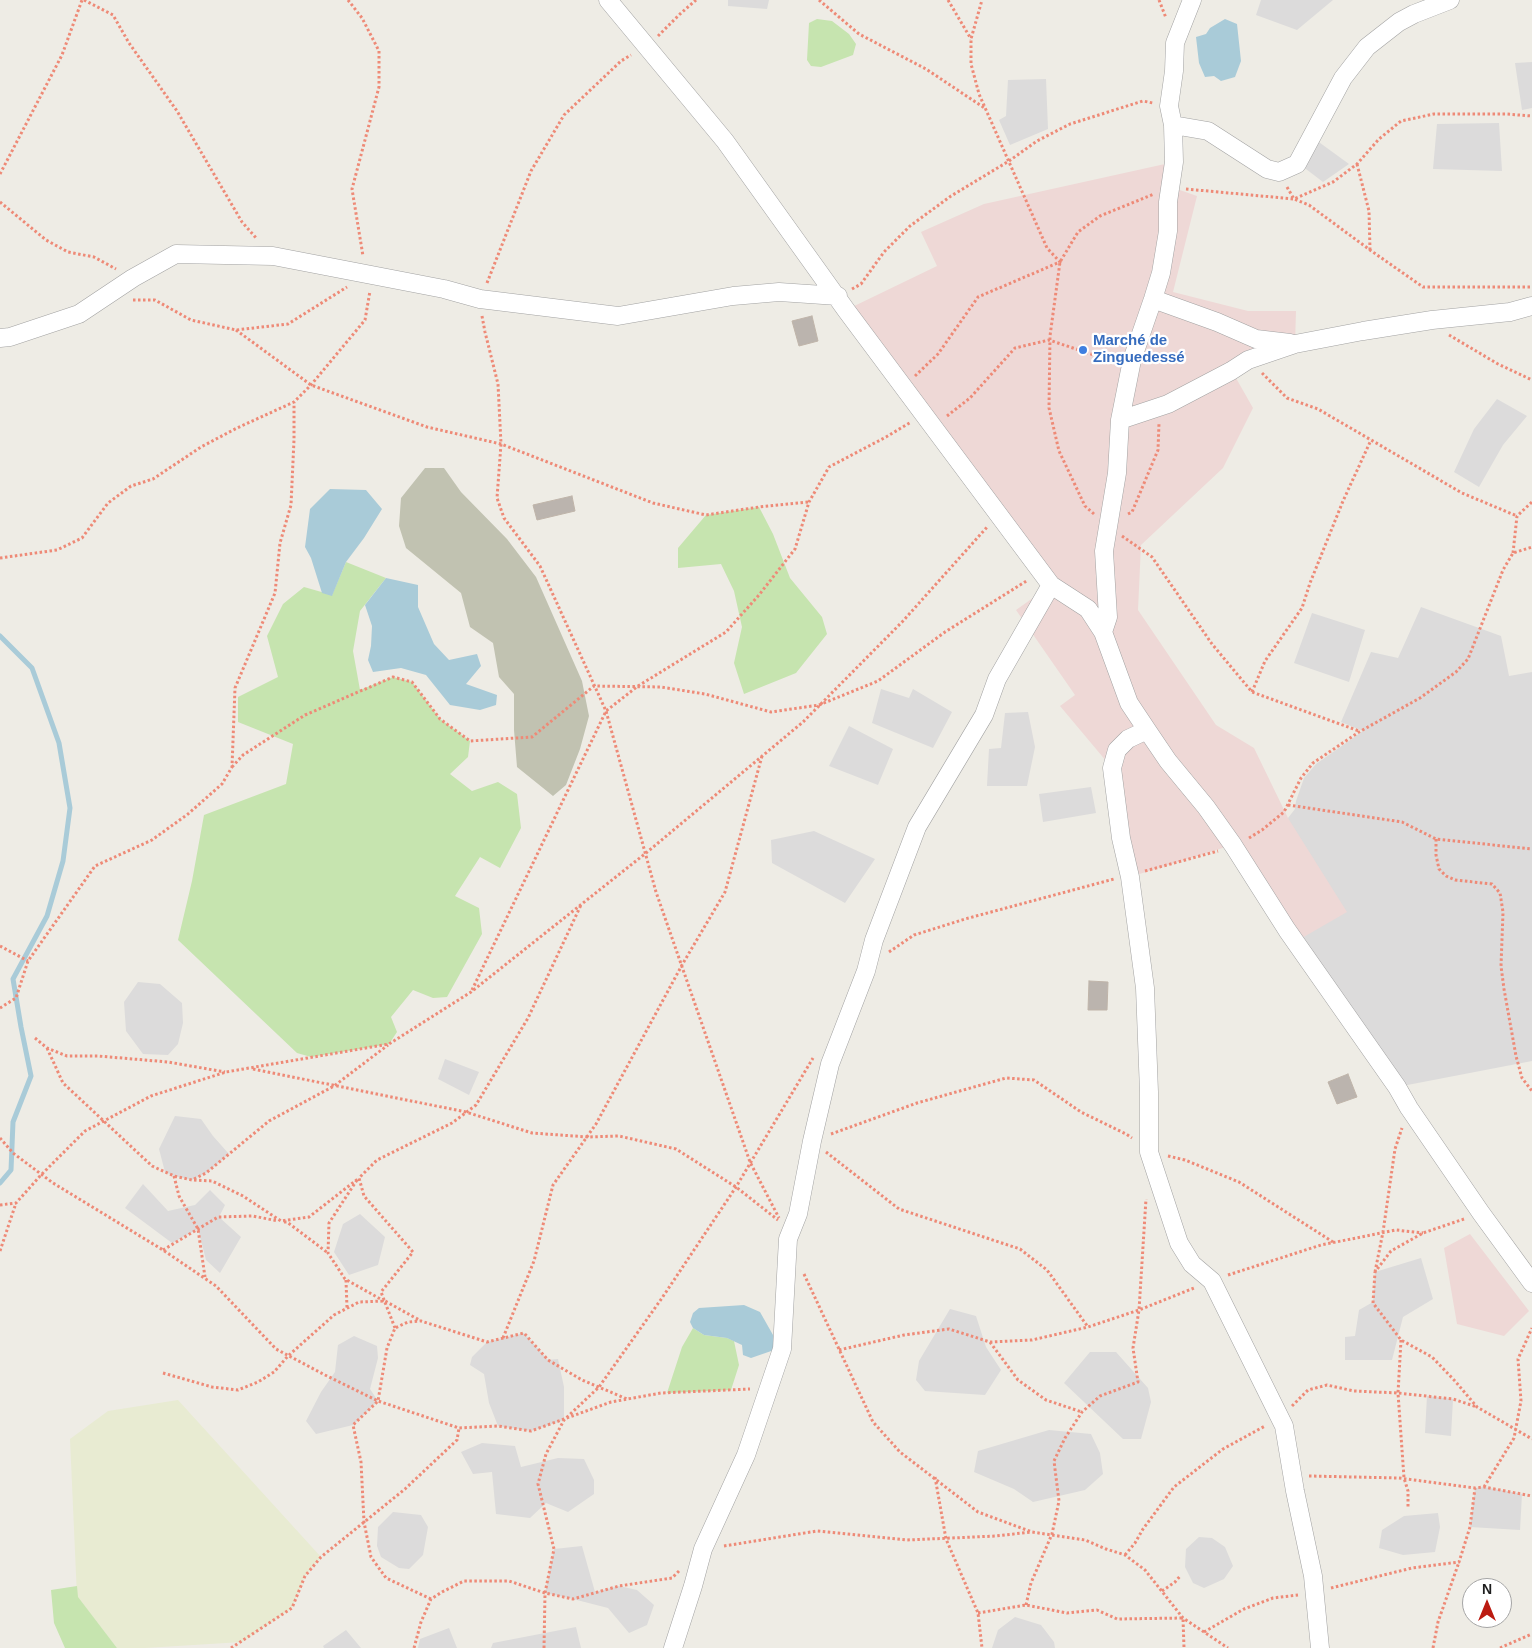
<!DOCTYPE html>
<html>
<head>
<meta charset="utf-8">
<style>
	body { margin:0 }
	#map { position:relative; width:1532px; height:1648px; overflow:hidden; background:#eeece5; font-family:Helvetica,sans-serif }
	canvas { display:block }
	.north { position:absolute; left:1462px; top:1578px; width:50px; height:50px; box-sizing:border-box; background:#fff; border:1px solid #a5a5a5; border-radius:50%; rotate:0deg; font-size:14px; font-weight:700; line-height:20px; text-align:center; color:#1e1e1e }
	.north::after { content:''; display:block; margin:auto; width:18px; height:22px; background:#bb1b11; clip-path:polygon(50% 0,100% 100%,50% 72%,0 100%) }
</style>
</head>
<body>
<div id="map">
<canvas width="1532" height="1648"></canvas>
<div class="north">N</div>
</div>
<script>
const c = document.querySelector('canvas').getContext('2d');
c.lineJoin = 'round';
function fill(path, color) {
  c.fillStyle = color;
  c.fill(path, 'evenodd');
}
function toPath(rows) {
  const path = new Path2D();
  for (const r of rows) {
    path.moveTo(r[0], r[1]);
    for (let i = 2; i < r.length; i += 2) path.lineTo(r[i], r[i + 1]);
  }
  return path;
}
function trace(path, color, width, dash) {
  c.strokeStyle = color;
  c.lineWidth = width;
  c.lineCap = dash ? 'butt' : 'round';
  c.setLineDash(dash || []);
  c.stroke(path);
}
function label(font, color, halo, rows, align = 'center') {
  c.font = font + ' Helvetica,sans-serif';
  c.lineWidth = 4.5;
  c.setLineDash([]);
  c.textBaseline = 'middle';
  c.strokeStyle = halo;
  c.fillStyle = color;
  for (const [text, x, y, turn = 0] of rows) {
    c.save();
    c.translate(x, y);
    c.rotate((+turn || 0) * Math.PI / 180);
    c.textAlign = isNaN(turn) ? turn : align;
    if (halo) c.strokeText(text, 0, 0);
    c.fillText(text, 0, 0);
    c.restore();
  }
}
fill(toPath([
	[728,0,769,0,767,9,728,6],
	[1261,0,1333,0,1297,30,1256,15],
	[1532,62,1532,108,1522,110,1515,63],
	[1046,79,1048,129,1010,145,999,120,1006,116,1008,80],
	[1499,123,1502,171,1433,169,1437,124],
	[1316,140,1349,164,1323,182,1302,166],
	[1497,399,1527,416,1503,445,1479,487,1454,472,1474,429],
	[1421,607,1501,636,1509,676,1532,672,1532,1061,1397,1087,1295,942,1288,818,1295,809,1296,801,1304,778,1316,764,1363,731,1341,722,1371,652,1398,658],
	[1312,613,1365,630,1349,682,1294,663],
	[881,689,909,698,913,689,952,712,933,748,872,723],
	[1028,712,1035,747,1027,786,987,786,989,749,1001,748,1005,713],
	[849,726,893,749,878,785,829,766],
	[1091,787,1096,813,1043,822,1039,794],
	[814,831,875,859,845,903,772,863,771,840],
	[138,982,160,984,182,1003,183,1023,178,1044,168,1055,143,1054,126,1031,124,1002],
	[445,1059,479,1072,469,1095,438,1079],
	[175,1116,201,1119,213,1136,229,1154,206,1173,192,1180,174,1176,165,1172,159,1149],
	[143,1184,168,1211,195,1205,210,1190,225,1205,219,1217,241,1237,220,1273,206,1260,198,1229,172,1243,125,1208],
	[360,1214,385,1237,378,1265,349,1275,334,1252,343,1224],
	[1421,1258,1433,1299,1403,1317,1392,1360,1345,1360,1345,1337,1355,1336,1359,1310,1373,1302,1375,1272],
	[950,1309,976,1316,986,1347,1001,1370,985,1395,925,1391,916,1380,919,1361],
	[524,1333,548,1360,558,1359,564,1387,564,1420,531,1431,498,1426,489,1403,484,1374,470,1365,472,1357,487,1342],
	[354,1336,377,1346,378,1358,370,1389,378,1401,353,1425,316,1434,306,1421,321,1392,335,1372,338,1345],
	[1090,1352,1116,1352,1148,1388,1151,1402,1141,1439,1123,1439,1064,1383],
	[1427,1396,1453,1399,1451,1436,1425,1433],
	[1049,1430,1091,1434,1100,1453,1103,1474,1085,1490,1033,1502,1014,1489,974,1472,978,1451],
	[482,1443,515,1446,521,1467,558,1458,584,1459,594,1480,594,1494,568,1512,546,1503,530,1518,496,1514,492,1472,473,1474,461,1452],
	[1484,1487,1522,1494,1520,1530,1470,1527,1475,1488],
	[393,1512,421,1515,428,1527,423,1555,409,1569,399,1568,381,1557,377,1546,378,1527],
	[1438,1513,1440,1527,1435,1552,1403,1555,1379,1548,1382,1530,1404,1516],
	[1199,1537,1212,1538,1225,1547,1233,1566,1224,1579,1204,1588,1193,1583,1185,1567,1186,1549],
	[582,1546,595,1592,619,1586,637,1590,654,1605,647,1625,629,1633,608,1608,573,1599,545,1593,554,1549],
	[1015,1617,1041,1625,1054,1642,1055,1648,992,1648,998,1630],
	[576,1627,581,1648,491,1648,493,1643],
	[449,1628,457,1648,418,1648,420,1639],
	[346,1630,361,1648,324,1648,323,1646]
]), '#dcdbdb');
fill(toPath([
	[1174,162,1171,187,1197,196,1173,292,1248,311,1296,311,1295,344,1232,371,1253,408,1223,468,1141,545,1138,610,1216,725,1254,748,1288,818,1347,912,1295,942,1232,845,1130,877,1112,768,1060,706,1075,695,1016,610,1051,585,846,310,937,266,921,232,984,204],
	[1470,1234,1529,1311,1504,1336,1457,1324,1444,1248]
]), '#eed8d6');
fill(toPath([
	[425,468,444,468,461,492,507,539,536,577,582,681,589,716,580,749,566,785,553,796,517,767,514,730,514,694,499,677,493,643,470,627,461,593,406,548,399,526,401,498]
]), '#c1c2b1');
fill(toPath([
	[178,1400,321,1557,305,1576,292,1608,242,1642,145,1648,117,1648,77,1597,70,1439,108,1411]
]), '#e8ebd2');
fill(toPath([
	[817,19,832,21,849,34,856,44,853,55,821,67,811,66,807,60,809,23],
	[759,507,773,534,790,578,822,617,827,634,796,673,744,694,734,663,742,627,734,591,721,564,678,568,678,548,706,515],
	[346,562,386,578,360,611,353,651,360,690,393,677,412,682,440,719,470,741,468,757,450,774,472,791,498,782,517,794,521,828,500,868,480,857,455,896,479,908,482,934,447,997,433,998,413,990,391,1017,397,1032,389,1044,311,1057,297,1053,178,940,192,881,204,815,286,784,293,744,238,722,238,697,278,677,267,636,283,604,304,587,332,595],
	[693,1328,704,1335,727,1338,734,1341,739,1365,731,1390,667,1393,682,1347],
	[77,1586,78,1597,117,1648,65,1648,54,1623,51,1590]
]), '#c6e4af');
fill(toPath([
	[1225,19,1237,24,1241,61,1235,77,1221,81,1214,76,1205,77,1199,63,1196,37,1206,34,1210,28],
	[330,489,366,490,382,509,364,538,346,562,332,596,322,593,311,558,305,547,310,509],
	[386,578,418,585,418,607,434,644,449,660,477,654,481,666,466,684,497,695,496,705,480,710,450,705,426,675,401,668,373,672,368,660,371,646,372,626,365,605],
	[744,1305,760,1312,777,1342,777,1349,751,1358,743,1355,742,1345,727,1338,704,1335,693,1328,690,1322,693,1313,699,1308]
]), '#a9cbd8');
trace(toPath([
	[0,636,32,668,59,743,70,808,63,861,47,916,13,979,21,1027,31,1076,13,1122,11,1170,0,1183]
]), '#a9cbd8', 5);
const building = toPath([
	[812,316,818,341,799,346,792,321,812,316],
	[572,496,575,511,537,520,533,505,572,496],
	[1089,981,1108,982,1107,1010,1088,1010,1089,981],
	[1348,1074,1357,1097,1337,1104,1328,1082,1348,1074]
]);
fill(building, '#bbb4ae');
trace(building, '#bfb4a9', 1);
const minor = toPath([
	[608,0,725,141,846,310,1051,585,1088,609,1103,632,1129,703,1147,730,1168,761,1206,807,1233,845,1287,930,1397,1087,1409,1108,1481,1213,1532,1283],
	[1173,125,1208,131,1267,169,1279,172,1297,164,1343,78,1367,47,1399,22,1414,14,1450,0],
	[1153,299,1217,322,1256,339,1290,343],
	[0,338,10,337,79,314,133,278,176,254,273,256,444,289,480,299,618,316,733,296,779,292,838,296],
	[1120,420,1168,404,1231,371,1248,360,1295,344,1363,331,1432,320,1510,312,1532,306],
	[1103,632,1108,617,1104,551,1117,473,1120,420,1132,360,1153,299,1161,273,1168,231,1168,202,1174,162,1173,125,1169,106,1174,71,1175,43,1192,0],
	[1147,730,1128,739,1117,750,1112,768,1121,838,1130,877,1145,988,1149,1092,1149,1152,1179,1243,1192,1264,1212,1281,1284,1426,1295,1491,1313,1576,1320,1648],
	[673,1648,693,1586,703,1549,746,1455,782,1349,788,1239,798,1214,812,1141,830,1064,866,971,874,940,917,827,984,715,997,679,1051,585]
]);
trace(minor, '#a2a2a2', 19);
trace(toPath([
	[84,0,113,15,129,43,177,111,242,222,257,239],
	[348,0,362,18,379,51,379,87,352,189,363,256],
	[819,0,859,34,926,69,986,109],
	[948,0,971,39],
	[1159,0,1166,18],
	[658,36,680,14,696,0],
	[1357,164,1369,211,1370,250],
	[0,174,62,55,82,0],
	[1287,187,1294,199,1309,205,1370,250,1423,287,1532,287],
	[1186,189,1294,199,1333,182,1357,164,1379,139,1401,121,1434,114,1506,114,1532,116],
	[0,202,46,240,68,252,94,257,116,269],
	[487,283,531,171,564,115,621,61,631,55],
	[852,289,861,284,884,252,910,226,951,196,1009,161,1037,141,1070,124,1143,101,1153,103],
	[133,300,155,300,191,320,236,330,288,324,347,287],
	[482,316,485,332,498,384,501,444,497,498,504,518,540,566,606,711,656,892,750,1162,779,1218],
	[236,330,311,385,427,427,501,444,653,503,706,515,759,507,809,502],
	[1449,335,1498,364,1532,380],
	[1262,373,1287,398,1318,409,1462,493,1517,516],
	[915,376,938,354,978,297,1060,262,1047,248,979,94,971,64,971,39,982,0],
	[947,416,970,398,1015,348,1049,340,1115,362],
	[1094,514,1085,506,1059,451,1049,408,1050,336,1060,262,1078,232,1100,216,1154,194],
	[1128,514,1132,512,1158,450,1159,423],
	[1122,536,1152,557,1212,644,1252,692,1359,731],
	[1513,553,1517,516,1532,502],
	[0,558,57,550,82,538,108,503,131,486,153,479,201,447,237,428,294,402,311,385,365,320,370,291],
	[1252,692,1265,661,1302,608,1310,583,1343,501,1371,440],
	[232,767,243,755,305,715,393,677,412,682,440,719,470,741,532,737,594,686,661,687,705,694,771,712,819,705,878,681,945,632,1028,580],
	[1288,805,1402,822,1436,839,1532,849],
	[1249,838,1262,830,1284,812,1301,778,1313,763,1359,732,1420,698,1456,672,1468,659,1503,570,1513,553,1532,547],
	[1436,839,1436,855,1439,869,1446,876,1455,880,1492,884,1500,893,1503,912,1501,966,1504,989,1516,1056,1522,1078,1532,1091],
	[1145,871,1218,851],
	[0,946,28,961],
	[889,952,914,935,965,919,1114,879],
	[472,990,606,711,638,686,726,632,759,595,795,549,809,502,829,467,886,437,911,422],
	[0,1008,16,998,28,961,95,866,152,840,188,814,222,784,232,767,235,688,275,593,280,543,291,505,294,440,294,402],
	[35,1038,47,1048,67,1056,98,1056,168,1062,225,1072],
	[47,1048,63,1083,152,1166,174,1176,192,1180,206,1173,269,1121,334,1086,388,1045],
	[253,1069,466,1112,532,1133,588,1137,619,1136,676,1149,736,1187,778,1220],
	[831,1134,917,1103,1006,1078,1034,1080,1081,1112,1126,1134,1132,1138],
	[0,1138,13,1153,53,1183,163,1250,216,1286,276,1349,325,1375,378,1401,459,1428,498,1426,531,1431,611,1402,661,1393,750,1389],
	[826,1152,899,1209,1020,1249,1047,1270,1088,1327],
	[1168,1156,1185,1160,1239,1182,1333,1242],
	[174,1176,179,1196,198,1229,205,1277],
	[194,1180,212,1181,243,1196,281,1221,309,1217,359,1178],
	[357,1180,329,1223,328,1253,345,1279,384,1301],
	[0,1205,16,1203,41,1175,85,1131,151,1096,226,1072,389,1044,471,992,646,853,803,722,903,621,988,526],
	[1464,1219,1423,1233,1391,1251,1375,1272,1373,1303,1401,1340,1432,1357,1455,1381,1477,1407,1532,1439],
	[284,1222,287,1222,328,1253],
	[163,1250,218,1217,253,1216,278,1221],
	[0,1251,16,1203],
	[1375,1272,1383,1232,1395,1149,1402,1128],
	[804,1274,873,1422,900,1452,978,1512,1032,1532,1085,1540,1106,1549,1125,1555,1145,1570,1183,1618,1228,1648],
	[1228,1275,1321,1245,1396,1230,1423,1233],
	[346,1280,347,1308],
	[395,1328,381,1292,413,1252,364,1196,359,1178,377,1160,452,1123,476,1105,528,1018,581,905],
	[503,1338,534,1261,553,1185,596,1124,682,965,725,892,762,756],
	[1401,1340,1398,1393,1404,1478,1408,1491,1408,1509],
	[990,1342,1018,1380,1046,1400,1082,1412],
	[839,1350,904,1335,949,1329,990,1342,1032,1340,1088,1327,1139,1310,1194,1288],
	[163,1373,212,1387,238,1390,258,1382,274,1372,288,1356,334,1315,359,1302,385,1301,421,1321],
	[1292,1406,1308,1390,1327,1385,1354,1391,1398,1393,1453,1399,1477,1407],
	[1309,1476,1399,1478,1475,1488,1484,1487,1532,1496],
	[935,1477,946,1539,978,1613,982,1648],
	[1484,1487,1514,1438,1521,1401,1518,1359,1532,1328],
	[724,1546,817,1531,907,1540,996,1536,1031,1532],
	[1125,1555,1135,1543,1143,1529,1174,1487,1223,1449,1265,1426],
	[1331,1588,1412,1568,1459,1562,1470,1527,1475,1488],
	[1162,1591,1175,1582,1181,1575],
	[431,1599,386,1578,371,1557,364,1522,361,1462,353,1425,378,1401,387,1348,395,1328,408,1322,421,1321,487,1342,524,1333,548,1360,582,1380,627,1399],
	[1026,1605,1031,1583,1052,1534,1059,1501,1054,1461,1065,1438,1082,1412,1100,1396,1138,1382,1133,1348,1139,1310,1146,1199],
	[978,1613,1026,1605,1067,1613,1097,1610,1117,1619,1183,1618,1184,1648],
	[1204,1632,1244,1609,1273,1598,1298,1595],
	[231,1648,292,1608,305,1576,321,1557,405,1489,457,1440,459,1428],
	[414,1648,421,1622,431,1599,442,1592,464,1581,509,1581,545,1593,573,1599,619,1586,672,1578,679,1571],
	[544,1648,545,1593,554,1549,538,1484,546,1454,564,1420,599,1387,662,1298,736,1187,813,1058],
	[1433,1648,1438,1622,1459,1562],
	[1500,1648,1532,1634]
]), '#ee8a77', 3, [2.5, 2.5]);
trace(minor, '#fff', 18);
for (const [x, y, r, color] of [
	[1083,350,5,"#3f7fe0"]
]) {
  const dot = new Path2D();
  dot.arc(x, y, r, 0, 2 * Math.PI);
  c.fillStyle = color;
  c.fill(dot);
  trace(dot, '#fff', 2);
}
label('bold 15px', '#366cbe', '#fff', [
	["Marché de",1093,341],
	["Zinguedessé",1093,358]
], 'left');
</script>
</body>
</html>
